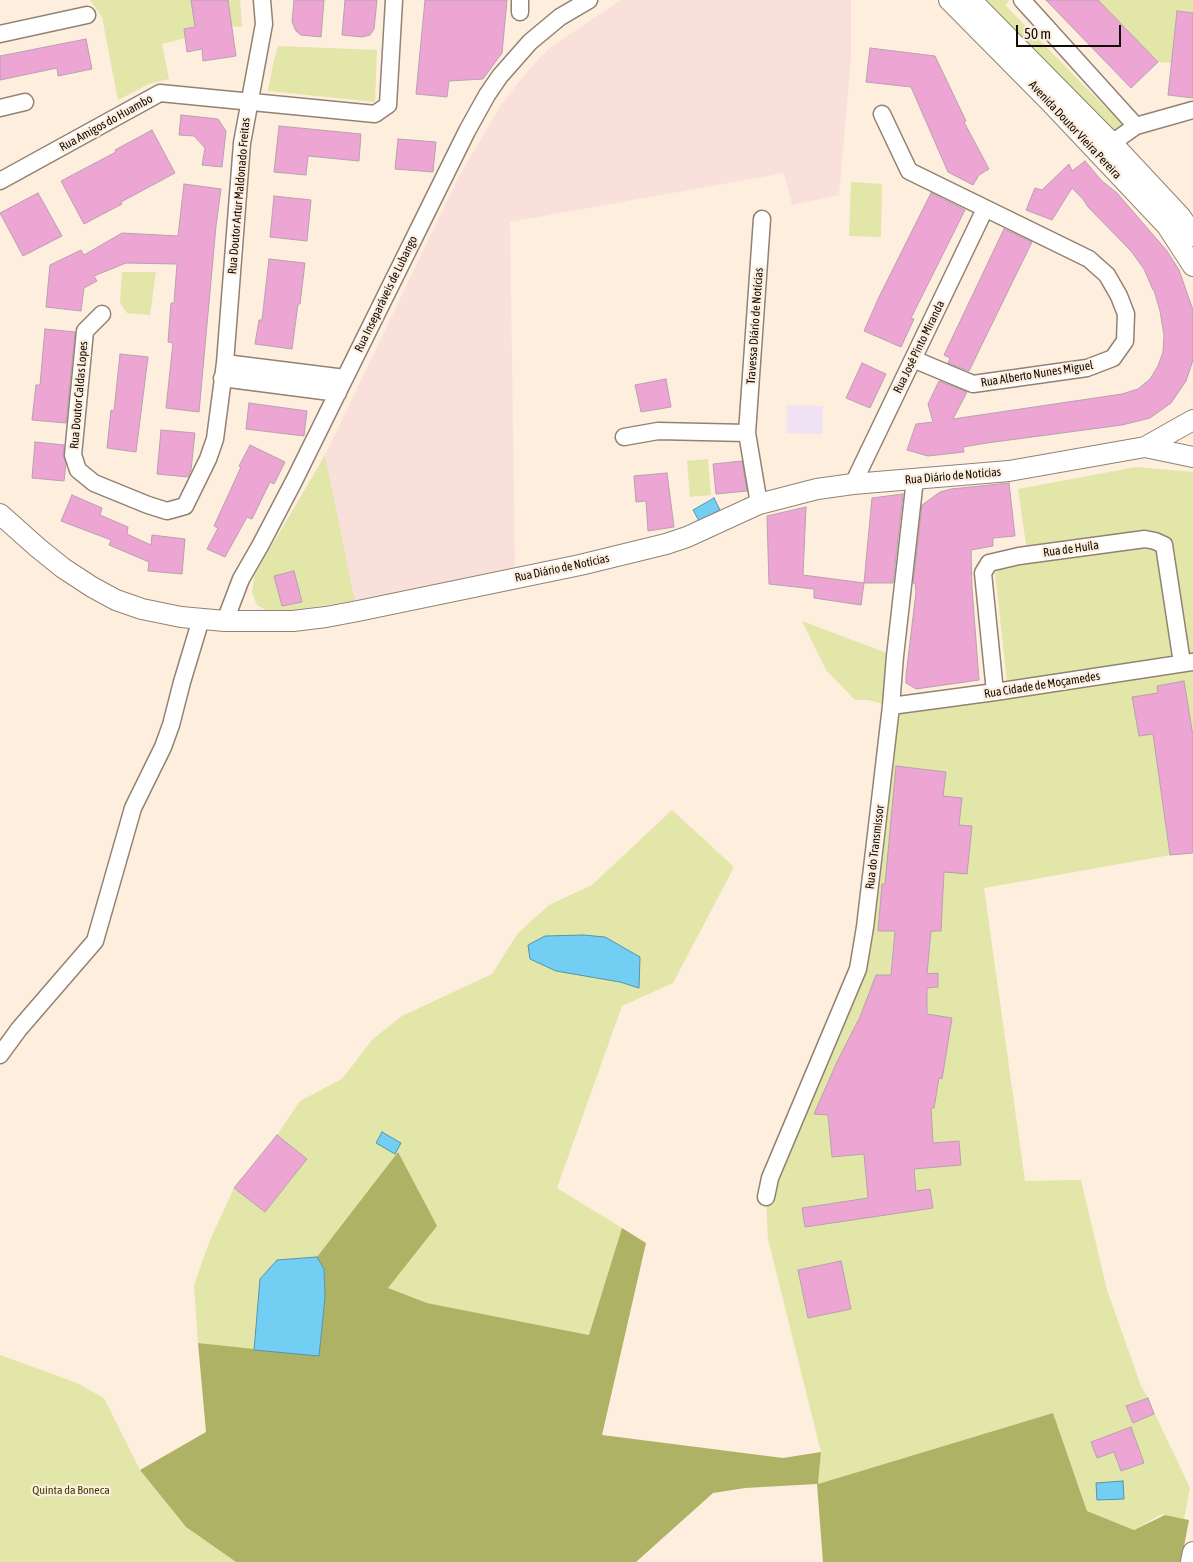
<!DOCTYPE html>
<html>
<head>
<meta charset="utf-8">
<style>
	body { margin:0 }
	#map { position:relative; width:1193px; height:1562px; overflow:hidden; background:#fdeede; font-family:"Asap Condensed",sans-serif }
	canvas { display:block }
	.scale { position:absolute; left:1016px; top:25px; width:105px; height:22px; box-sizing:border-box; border:2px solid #120c06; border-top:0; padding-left:6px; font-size:15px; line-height:18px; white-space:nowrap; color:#120c06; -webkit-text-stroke:4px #fdeede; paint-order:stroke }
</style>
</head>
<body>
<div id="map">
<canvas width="1193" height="1562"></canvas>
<div class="scale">50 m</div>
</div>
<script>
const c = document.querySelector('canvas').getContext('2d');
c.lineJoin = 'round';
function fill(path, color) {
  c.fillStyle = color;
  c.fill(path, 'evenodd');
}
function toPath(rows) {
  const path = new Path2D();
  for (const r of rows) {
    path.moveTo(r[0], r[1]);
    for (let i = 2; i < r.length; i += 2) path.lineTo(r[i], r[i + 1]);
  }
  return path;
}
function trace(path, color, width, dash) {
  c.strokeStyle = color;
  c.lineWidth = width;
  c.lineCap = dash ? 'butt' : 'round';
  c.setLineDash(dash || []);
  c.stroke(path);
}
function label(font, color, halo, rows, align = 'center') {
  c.font = font + ' "Asap Condensed",sans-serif';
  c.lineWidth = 4.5;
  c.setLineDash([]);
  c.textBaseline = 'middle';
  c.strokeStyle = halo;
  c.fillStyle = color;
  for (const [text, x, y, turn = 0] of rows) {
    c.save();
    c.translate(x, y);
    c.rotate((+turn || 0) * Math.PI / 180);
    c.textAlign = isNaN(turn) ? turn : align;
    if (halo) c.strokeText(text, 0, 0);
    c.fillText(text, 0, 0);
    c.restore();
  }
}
fill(toPath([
	[621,0,851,0,851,58,839,195,792,205,784,173,510,222,515,568,355,601,325,455,459,176,501,105,526,73,548,49]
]), '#fae0da');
fill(toPath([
	[787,405,823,406,822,434,787,433]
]), '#f0e1f4');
fill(toPath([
	[90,0,240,0,242,27,232,26,162,44,169,79,149,84,118,100,102,17],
	[981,0,1010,0,1005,5,1107,109,1112,104,1130,124,1115,138],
	[1088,0,1193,0,1193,13,1177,11,1171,63,1158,62],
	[278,46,377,50,375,102,268,91,273,64],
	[851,182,882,184,881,237,849,236],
	[122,272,156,272,150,315,127,313,120,303],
	[325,455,355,601,271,613,257,605,252,593,254,576],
	[708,459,711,495,690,497,687,461],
	[1136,467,1193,472,1193,655,1175,655,1007,682,995,573,1001,565,1028,558,1018,489],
	[802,621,895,656,891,706,1193,663,1193,734,1154,741,1170,855,984,888,1025,1181,1081,1180,1107,1290,1141,1386,1148,1398,1155,1414,1190,1488,1184,1519,1162,1514,1134,1530,1087,1511,1053,1413,818,1484,821,1452,768,1239,766,1197,858,969,891,706,868,700,855,700,826,670],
	[672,810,734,867,673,983,622,1006,557,1188,622,1228,590,1335,427,1303,387,1288,398,1152,317,1257,278,1260,256,1317,254,1350,198,1343,194,1285,210,1240,234,1188,265,1212,307,1159,277,1135,300,1101,342,1079,372,1040,402,1016,492,974,518,933,549,905,592,885],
	[0,1355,77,1383,104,1398,140,1470,186,1527,236,1562,0,1562]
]), '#e2e6a8');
fill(toPath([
	[398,1152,437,1226,388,1288,427,1303,589,1335,622,1228,646,1243,602,1435,783,1458,821,1452,818,1484,1053,1413,1087,1511,1134,1530,1165,1515,1189,1520,1181,1562,823,1562,817,1484,745,1488,713,1493,636,1562,236,1562,186,1527,140,1470,206,1432,198,1343,319,1356,325,1297,324,1269,317,1257]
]), '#aeb264');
const water = toPath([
	[714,498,720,510,699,521,693,510,714,498],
	[583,935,605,937,640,957,639,988,620,982,556,971,530,959,528,945,545,936,583,935],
	[382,1132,401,1143,395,1154,376,1143,382,1132],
	[317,1257,324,1269,325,1297,319,1356,254,1350,260,1279,277,1260,317,1257],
	[1123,1481,1124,1499,1097,1500,1096,1483,1123,1481]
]);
fill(water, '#72cef3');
trace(water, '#5594ac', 1);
const building = toPath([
	[191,0,228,0,236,56,203,61,202,49,187,52,184,29,195,27,191,0],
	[294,0,324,0,321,37,301,35,296,31,292,22,294,0],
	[345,0,377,0,374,29,370,35,362,37,342,35,345,0],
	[425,0,507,0,502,53,483,79,449,81,447,97,416,94,425,0],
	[1046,0,1098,0,1158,62,1131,88,1046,0],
	[1177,11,1193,13,1193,98,1168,95,1177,11],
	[86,39,92,69,58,76,57,68,0,80,0,56,86,39],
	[870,48,935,56,966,121,964,122,989,169,979,175,973,185,948,172,911,87,866,82,870,48],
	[181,115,218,119,226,131,222,167,202,165,205,148,194,136,179,135,181,115],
	[279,126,361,134,359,161,308,156,306,175,274,172,279,126],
	[152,130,175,173,121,202,122,204,84,224,61,181,116,152,115,150,152,130],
	[398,139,436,142,433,172,395,169,398,139],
	[1085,161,1101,180,1117,193,1167,251,1179,270,1193,310,1193,360,1186,381,1171,403,1150,418,1122,425,987,443,963,447,964,452,928,456,907,450,916,424,933,422,928,404,939,381,967,392,953,419,1122,394,1138,389,1150,379,1158,366,1163,352,1164,335,1160,311,1154,290,1153,290,1144,269,1131,251,1088,207,1083,199,1072,188,1052,220,1026,210,1035,188,1042,190,1069,164,1072,171,1085,161],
	[184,184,221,189,216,226,199,412,166,408,173,343,168,342,171,303,174,303,177,264,126,263,94,276,97,281,84,288,81,311,46,307,50,265,81,250,84,255,122,233,178,236,184,184],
	[38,193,62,236,23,256,0,213,38,193],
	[931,193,965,210,911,318,914,319,901,347,864,331,879,297,931,193],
	[274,196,311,200,307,241,270,237,274,196],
	[1004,229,1032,242,969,371,948,363,950,358,944,355,1004,229],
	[269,259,305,263,300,304,298,304,292,349,255,344,259,320,262,320,269,259],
	[45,329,75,332,66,423,32,420,36,385,40,385,45,329],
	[120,354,148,357,136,452,107,448,111,410,114,411,120,354],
	[862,363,886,374,870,408,846,398,862,363],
	[666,379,671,407,641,412,635,385,666,379],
	[249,403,307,411,304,436,246,429,249,403],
	[161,430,195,433,191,470,188,477,157,474,161,430],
	[35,442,64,445,63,454,66,464,64,481,32,478,35,442],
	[250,445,285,462,274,484,270,482,252,519,247,517,225,557,207,549,218,528,214,526,241,467,239,466,250,445],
	[742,461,747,491,716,494,713,464,742,461],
	[667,473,674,527,648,531,646,501,636,502,634,476,667,473],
	[1009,483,1015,536,993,538,993,546,971,550,972,588,979,680,916,689,906,683,906,676,916,592,915,583,913,583,922,505,940,492,951,489,1009,483],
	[903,494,893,583,864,583,872,498,903,494],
	[72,495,102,508,100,515,128,527,127,534,151,545,152,535,185,539,182,574,148,571,149,562,109,545,111,540,61,521,72,495],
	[806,507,803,575,864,583,861,605,814,598,814,589,769,584,767,516,806,507],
	[294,571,302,602,282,606,274,576,294,571],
	[1184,681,1193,736,1193,853,1170,855,1153,734,1139,736,1132,697,1158,693,1157,686,1184,681],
	[896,766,946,772,943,796,962,798,959,825,972,826,967,874,944,872,941,931,931,931,927,974,938,973,938,987,927,988,927,1014,952,1018,942,1079,939,1078,934,1108,931,1108,933,1143,959,1141,961,1165,914,1169,916,1191,930,1189,933,1208,805,1227,802,1208,868,1198,864,1154,832,1157,828,1115,814,1114,837,1062,860,1017,876,975,891,975,895,931,878,931,882,884,885,884,896,766],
	[277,1135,307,1159,265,1212,234,1188,277,1135],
	[841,1261,851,1309,808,1318,798,1270,841,1261],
	[1148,1398,1154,1414,1133,1423,1126,1406,1148,1398],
	[1131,1427,1144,1463,1121,1471,1114,1452,1097,1458,1091,1442,1131,1427]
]);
fill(building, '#eda5d3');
trace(building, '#b8a1af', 1);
const minor = toPath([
	[1022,0,1136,126],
	[520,12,520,0],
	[0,34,87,15],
	[0,108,25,102],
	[882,114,909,171,1089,259,1107,275,1119,296,1126,314,1125,341,1113,358,1087,368,973,384,913,359],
	[1112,143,1136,126,1193,110],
	[0,181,160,93,375,114,388,105,394,0],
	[102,314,85,331,73,455,78,470,94,483,148,505,167,511,185,506,208,459,215,439,225,363,242,143,264,24,262,0],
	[225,363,345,378],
	[222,378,338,393],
	[624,437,658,431,747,433],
	[853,484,985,209],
	[759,504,747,433,762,219],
	[225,621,241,579,260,546,294,481,467,131,487,95,500,76,530,42,560,17,589,0],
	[995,692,983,573,989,563,1019,556,1145,539,1155,541,1164,545,1182,663],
	[891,706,995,692,1193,662],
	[0,1055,19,1029,95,941,133,808,163,747,171,725,182,682,201,619],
	[766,1197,770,1178,858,969,865,927,877,826,891,706,895,656,915,479]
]);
const major = toPath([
	[949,0,1049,101,1167,226,1193,266],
	[971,0,1112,143,1181,217,1193,236],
	[1145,447,1193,457],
	[0,514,37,547,63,568,92,587,116,600,142,609,181,617,225,621,293,621,326,617,358,611,580,565,666,544,687,537,759,504,817,489,853,484,1009,471,1145,447,1193,420],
	[1191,1562,1193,1552]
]);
trace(minor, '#938271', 19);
trace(major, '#938271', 22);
trace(minor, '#fff', 16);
trace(major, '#fff', 20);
label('12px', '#120c06', '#fdeede', [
	["Rua Amigos do Huambo",106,123,-29],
	["Avenida Doutor Vieira Pereira",1075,130,47],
	["Rua Doutor Artur Maldonado Freitas",239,196,-85],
	["Rua Inseparáveis de Lubango",386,294,-64],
	["Travessa Diário de Notícias",755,326,-86],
	["Rua José Pinto Miranda",919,347,-64],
	["Rua Alberto Nunes Miguel",1037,374,-9],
	["Rua Doutor Caldas Lopes",79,395,-85],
	["Rua Diário de Notícias",953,476,-5],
	["Rua de Huíla",1071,549,-8],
	["Rua Diário de Notícias",562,568,-12],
	["Rua Cidade de Moçamedes",1042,685,-9],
	["Rua do Transmissor",875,847,-83]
]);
label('12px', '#3d3f00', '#fdeede', [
	["Quinta da Boneca",71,1490]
]);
</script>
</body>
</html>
